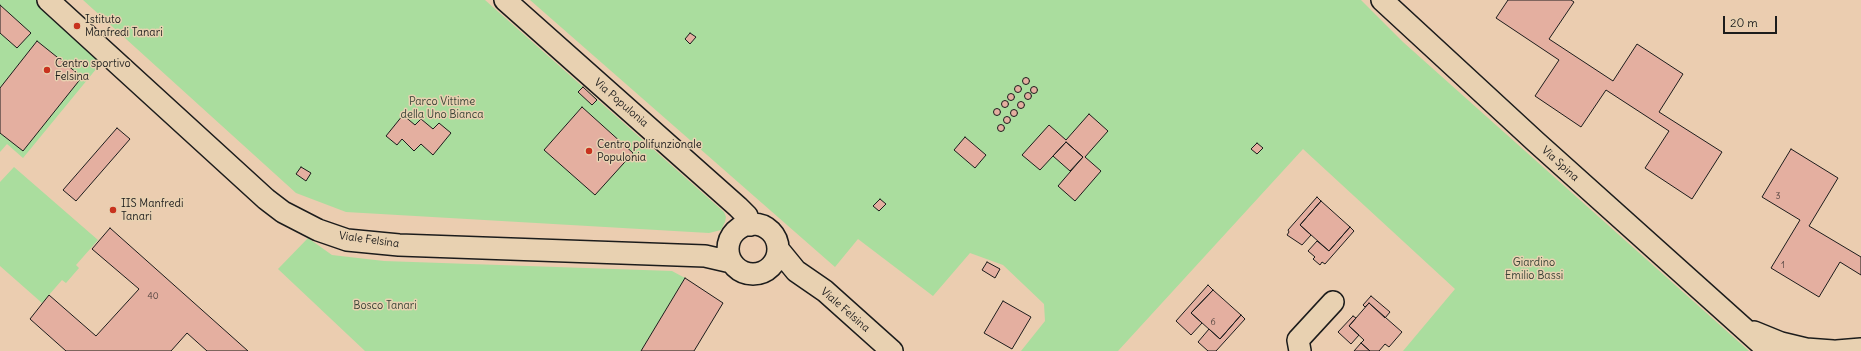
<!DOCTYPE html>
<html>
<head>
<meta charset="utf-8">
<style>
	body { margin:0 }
	#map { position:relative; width:1861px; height:351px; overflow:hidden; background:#ebcdb0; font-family:Delius,sans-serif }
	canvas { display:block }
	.scale { position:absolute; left:1723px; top:16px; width:54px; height:18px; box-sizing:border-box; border:2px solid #1c1c1c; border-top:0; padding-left:5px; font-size:12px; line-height:14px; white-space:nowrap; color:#1c1c1c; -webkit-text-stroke:3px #e8d1b1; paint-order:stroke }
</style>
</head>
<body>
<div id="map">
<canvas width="1861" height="351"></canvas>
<div class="scale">20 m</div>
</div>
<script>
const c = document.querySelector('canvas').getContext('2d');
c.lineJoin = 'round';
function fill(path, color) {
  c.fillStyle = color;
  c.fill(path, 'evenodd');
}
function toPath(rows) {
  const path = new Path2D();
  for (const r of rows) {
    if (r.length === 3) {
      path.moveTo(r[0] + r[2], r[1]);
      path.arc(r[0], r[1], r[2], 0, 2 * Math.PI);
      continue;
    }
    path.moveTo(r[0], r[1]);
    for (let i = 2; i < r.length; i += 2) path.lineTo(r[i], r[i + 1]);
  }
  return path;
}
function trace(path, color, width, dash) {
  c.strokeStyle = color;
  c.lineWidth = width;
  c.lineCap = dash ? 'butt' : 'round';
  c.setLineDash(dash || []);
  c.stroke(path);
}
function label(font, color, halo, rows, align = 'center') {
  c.font = font + ' Delius,sans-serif';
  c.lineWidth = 3;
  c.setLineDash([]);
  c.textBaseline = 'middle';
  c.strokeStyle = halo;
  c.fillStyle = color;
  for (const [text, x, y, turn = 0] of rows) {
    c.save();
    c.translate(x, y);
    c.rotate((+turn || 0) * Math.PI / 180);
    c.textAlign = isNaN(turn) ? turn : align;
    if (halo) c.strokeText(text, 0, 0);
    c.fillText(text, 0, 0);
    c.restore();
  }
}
fill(toPath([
	[0,0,41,0,106,57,23,158,7,144,0,152],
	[83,0,485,0,724,212,726,217,725,222,721,230,709,233,346,212,296,193],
	[530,0,1361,0,1403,42,1749,351,1403,351,1455,289,1303,149,1118,351,1021,351,1045,321,1044,304,1003,265,970,253,933,296,858,239,835,267],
	[14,167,98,240,76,265,79,268,66,283,62,280,42,303,0,266,0,182],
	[308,238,332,255,384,261,672,271,685,278,641,351,365,351,278,269]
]), '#aadd9e');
const building = toPath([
	[1508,0,1571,0,1574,2,1549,39,1613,81,1637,44,1683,74,1659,112,1722,152,1692,199,1645,168,1669,131,1606,90,1581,127,1535,96,1559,60,1496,18,1508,0],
	[0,5,31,33,17,48,0,33,0,5],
	[690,33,696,37,690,44,685,39,690,33],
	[37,41,82,77,23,151,0,133,0,88,37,41],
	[1026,81,3.5],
	[1018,89,3.5],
	[1034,90,3.5],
	[583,87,597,100,592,105,578,92,583,87],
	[1028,96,3.5],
	[1011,97,3.5],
	[1005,104,3.5],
	[1021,105,3.5],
	[582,107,633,153,595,195,544,150,582,107],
	[997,112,3.5],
	[1014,113,3.5],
	[1089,114,1108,131,1085,157,1101,171,1075,201,1058,186,1083,157,1066,142,1040,170,1022,155,1049,125,1066,140,1089,114],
	[403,115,415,125,421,119,433,129,439,123,451,133,433,155,421,144,414,151,402,139,397,145,386,136,403,115],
	[1007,120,3.5],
	[1001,128,3.5],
	[117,128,130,139,76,201,63,190,117,128],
	[965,137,986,155,975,168,954,150,965,137],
	[1066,142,1083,157,1070,171,1053,156,1066,142],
	[1257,143,1263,148,1257,154,1251,149,1257,143],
	[1791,149,1838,178,1809,226,1861,257,1861,275,1840,262,1819,297,1771,268,1800,220,1762,197,1791,149],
	[301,167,311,173,306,181,296,174,301,167],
	[1317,197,1321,201,1300,225,1311,235,1302,245,1287,235,1289,232,1288,230,1317,197],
	[880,199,886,204,879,211,873,206,880,199],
	[1321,201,1350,227,1329,251,1300,225,1321,201],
	[1350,227,1354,231,1325,264,1322,262,1320,265,1313,259,1315,257,1308,251,1317,241,1329,251,1350,227],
	[110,228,248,351,207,351,187,333,171,351,66,351,30,319,49,295,96,336,139,289,92,249,110,228],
	[987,262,1000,269,995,278,982,270,987,262],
	[685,278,723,303,694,351,641,351,685,278],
	[1208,285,1213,290,1191,313,1202,323,1191,335,1176,321,1208,285],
	[1213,290,1241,315,1220,339,1191,313,1213,290],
	[1371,296,1390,312,1385,318,1369,303,1365,307,1363,305,1371,296],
	[1003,301,1031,317,1012,349,984,333,1003,301],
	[1369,303,1402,332,1389,347,1385,344,1379,351,1370,351,1361,343,1364,340,1349,326,1369,303],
	[1241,315,1245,319,1216,351,1208,351,1198,342,1209,329,1220,339,1241,315],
	[1353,316,1356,318,1349,326,1359,335,1351,344,1338,332,1353,316],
	[1361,343,1370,351,1354,351,1361,343]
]);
fill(building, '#e4afa0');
trace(building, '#1c1c1c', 1);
const minor = toPath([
	[48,0,266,199,283,212,318,230,347,240,399,245,705,256,731,262],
	[505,0,738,207,747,216,750,225],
	[1382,0,1536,142,1769,351],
	[753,249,25],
	[778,249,796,271,825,291,892,351],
	[1754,332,1781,343,1806,349,1833,351],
	[1300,351,1298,340,1333,302],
	[1837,351,1861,349]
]);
trace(minor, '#1c1c1c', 24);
trace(minor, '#e8d1b1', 21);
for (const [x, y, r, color] of [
	[77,26,4,"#c8321e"],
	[47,70,4,"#c8321e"],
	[589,151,4,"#c8321e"],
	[113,210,4,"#c8321e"]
]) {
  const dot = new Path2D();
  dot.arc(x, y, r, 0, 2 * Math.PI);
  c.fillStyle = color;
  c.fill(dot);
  trace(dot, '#e8d1b1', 1.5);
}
label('9px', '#4e413d', null, [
	["3",1778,196],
	["1",1783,265],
	["40",153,296],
	["6",1213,322]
]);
label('11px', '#1c1c1c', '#e8d1b1', [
	["Istituto",85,20],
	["Manfredi Tanari",85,33],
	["Centro sportivo",55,64],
	["Felsina",55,77],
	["Centro polifunzionale",597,145],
	["Populonia",597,158],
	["IIS Manfredi",121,204],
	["Tanari",121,217]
], 'left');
label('11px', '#384336', '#e8d1b1', [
	["Parco Vittime",442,102],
	["della Uno Bianca",442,115],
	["Giardino",1534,263],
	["Emilio Bassi",1534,276],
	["Bosco Tanari",385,306]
]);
label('11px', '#1c1c1c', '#e8d1b1', [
	["Via Populonia",621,103,41],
	["Via Spina",1560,164,42],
	["Viale Felsina",369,240,8],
	["Viale Felsina",845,310,41]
]);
</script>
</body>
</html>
